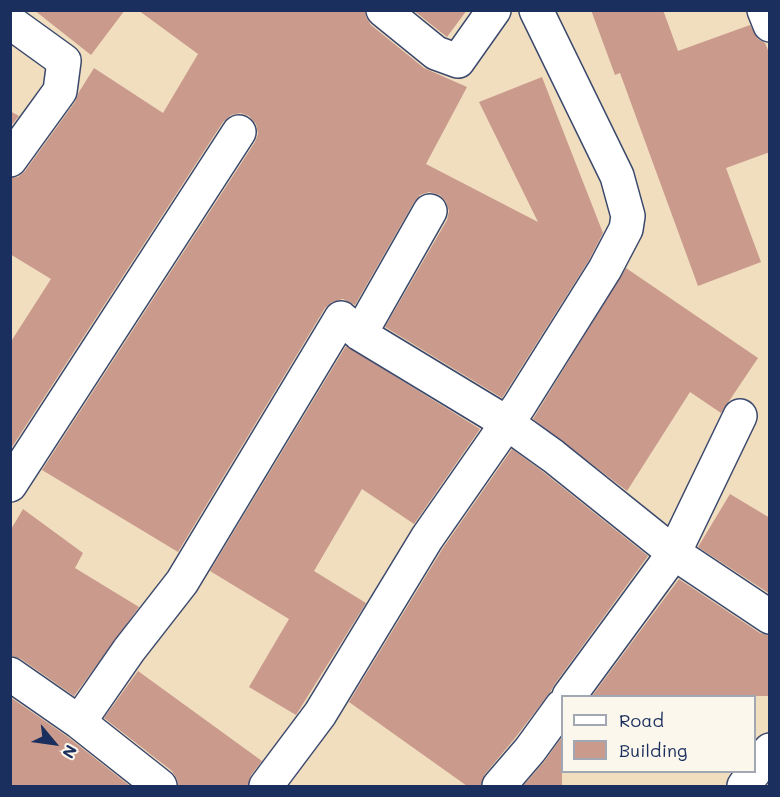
<!DOCTYPE html>
<html>
<head>
<meta charset="utf-8">
<style>
	body { margin:0 }
	#map { position:relative; width:780px; height:797px; overflow:hidden; background:#f1debf; font-family:Mali,sans-serif }
	canvas { display:block }
	.frame { position:absolute; inset:0; border:12px solid #1b2f5e; pointer-events:none }
	.legend { position:absolute; left:561px; top:695px; width:195px; height:78px; box-sizing:border-box; background:#fbf7ec; border:2px solid #a1a7b3; margin:0; padding:8px 10px; list-style:none; font-size:18px; color:#1b2f5e }
	.legend li { display:flex; align-items:center; gap:12px; height:30px }
	.legend b { width:30px; border:2px solid #a1a7b3 }
	.north { position:absolute; left:24px; top:713px; width:60px; height:60px; -webkit-text-stroke:4px #fbf7ec; paint-order:stroke; rotate:119deg; font-size:16px; font-weight:700; line-height:24px; text-align:center; color:#1b2f5e }
	.north::after { content:''; display:block; margin:auto; width:21px; height:27px; background:#1b2f5e; clip-path:polygon(50% 0,100% 100%,50% 72%,0 100%) }
</style>
</head>
<body>
<div id="map">
<canvas width="780" height="797"></canvas>
<div class="frame"></div>
<ul class="legend">
<li><b style="height:8px;background:#fff"></b>Road</li>
<li><b style="height:16px;background:#ca9a8d"></b>Building</li>
</ul>
<div class="north">N</div>
</div>
<script>
const c = document.querySelector('canvas').getContext('2d');
c.lineJoin = 'round';
function fill(path, color) {
  c.fillStyle = color;
  c.fill(path, 'evenodd');
}
function toPath(rows) {
  const path = new Path2D();
  for (const r of rows) {
    path.moveTo(r[0], r[1]);
    for (let i = 2; i < r.length; i += 2) path.lineTo(r[i], r[i + 1]);
  }
  return path;
}
function trace(path, color, width, dash) {
  c.strokeStyle = color;
  c.lineWidth = width;
  c.lineCap = dash ? 'butt' : 'round';
  c.setLineDash(dash || []);
  c.stroke(path);
}
fill(toPath([
	[34,10,125,10,91,55],
	[138,10,365,10,366,17,371,25,424,68,467,87,426,164,538,222,479,102,542,77,603,233,589,260,502,398,385,327,447,220,449,211,446,202,440,195,429,192,420,195,414,202,355,305,343,299,332,302,325,308,178,552,42,470,255,142,258,134,256,124,249,116,241,113,231,115,223,122,10,450,10,343,51,279,10,254,10,178,18,177,25,171,75,102,79,92,94,68,163,113,198,54],
	[413,10,467,10,447,37],
	[591,10,663,10,678,51,750,25,758,39,765,43,770,55,770,152,726,168,761,262,698,286,620,73,615,75],
	[10,111,19,116,10,127],
	[626,268,758,358,721,413,690,392,627,491,533,419],
	[346,346,480,429,414,524,362,489,314,571,366,603,296,715,249,687,289,619,210,571],
	[512,449,542,471,648,556,554,685,551,691,515,738,485,774,481,786,467,786,349,702,443,548],
	[730,494,770,518,770,594,698,547],
	[23,509,83,553,75,568,139,607,74,696,21,659,10,655,10,531],
	[679,579,760,633,770,636,770,696,592,696],
	[138,671,262,761,251,775,248,786,178,786,177,779,172,771,104,718],
	[10,697,68,737,130,786,10,786],
	[562,737,562,786,523,786,544,762]
]), '#ca9a8d');
const minor = toPath([
	[383,10,436,53,458,61,494,10],
	[764,10,770,25],
	[10,22,64,61,60,91,10,160],
	[360,334,430,211],
	[10,485,239,132],
	[10,674,79,722,160,786],
	[569,696,674,553,740,416],
	[79,722,129,650,182,582,341,318,360,334,507,423,553,456,674,553,770,617],
	[266,786,320,714,427,538,519,406,605,269,626,229,628,216,617,176,536,10],
	[499,786,530,750,562,706],
	[744,786,770,750]
]);
trace(minor, '#3b496d', 36);
trace(minor, '#fff', 33);
</script>
</body>
</html>
